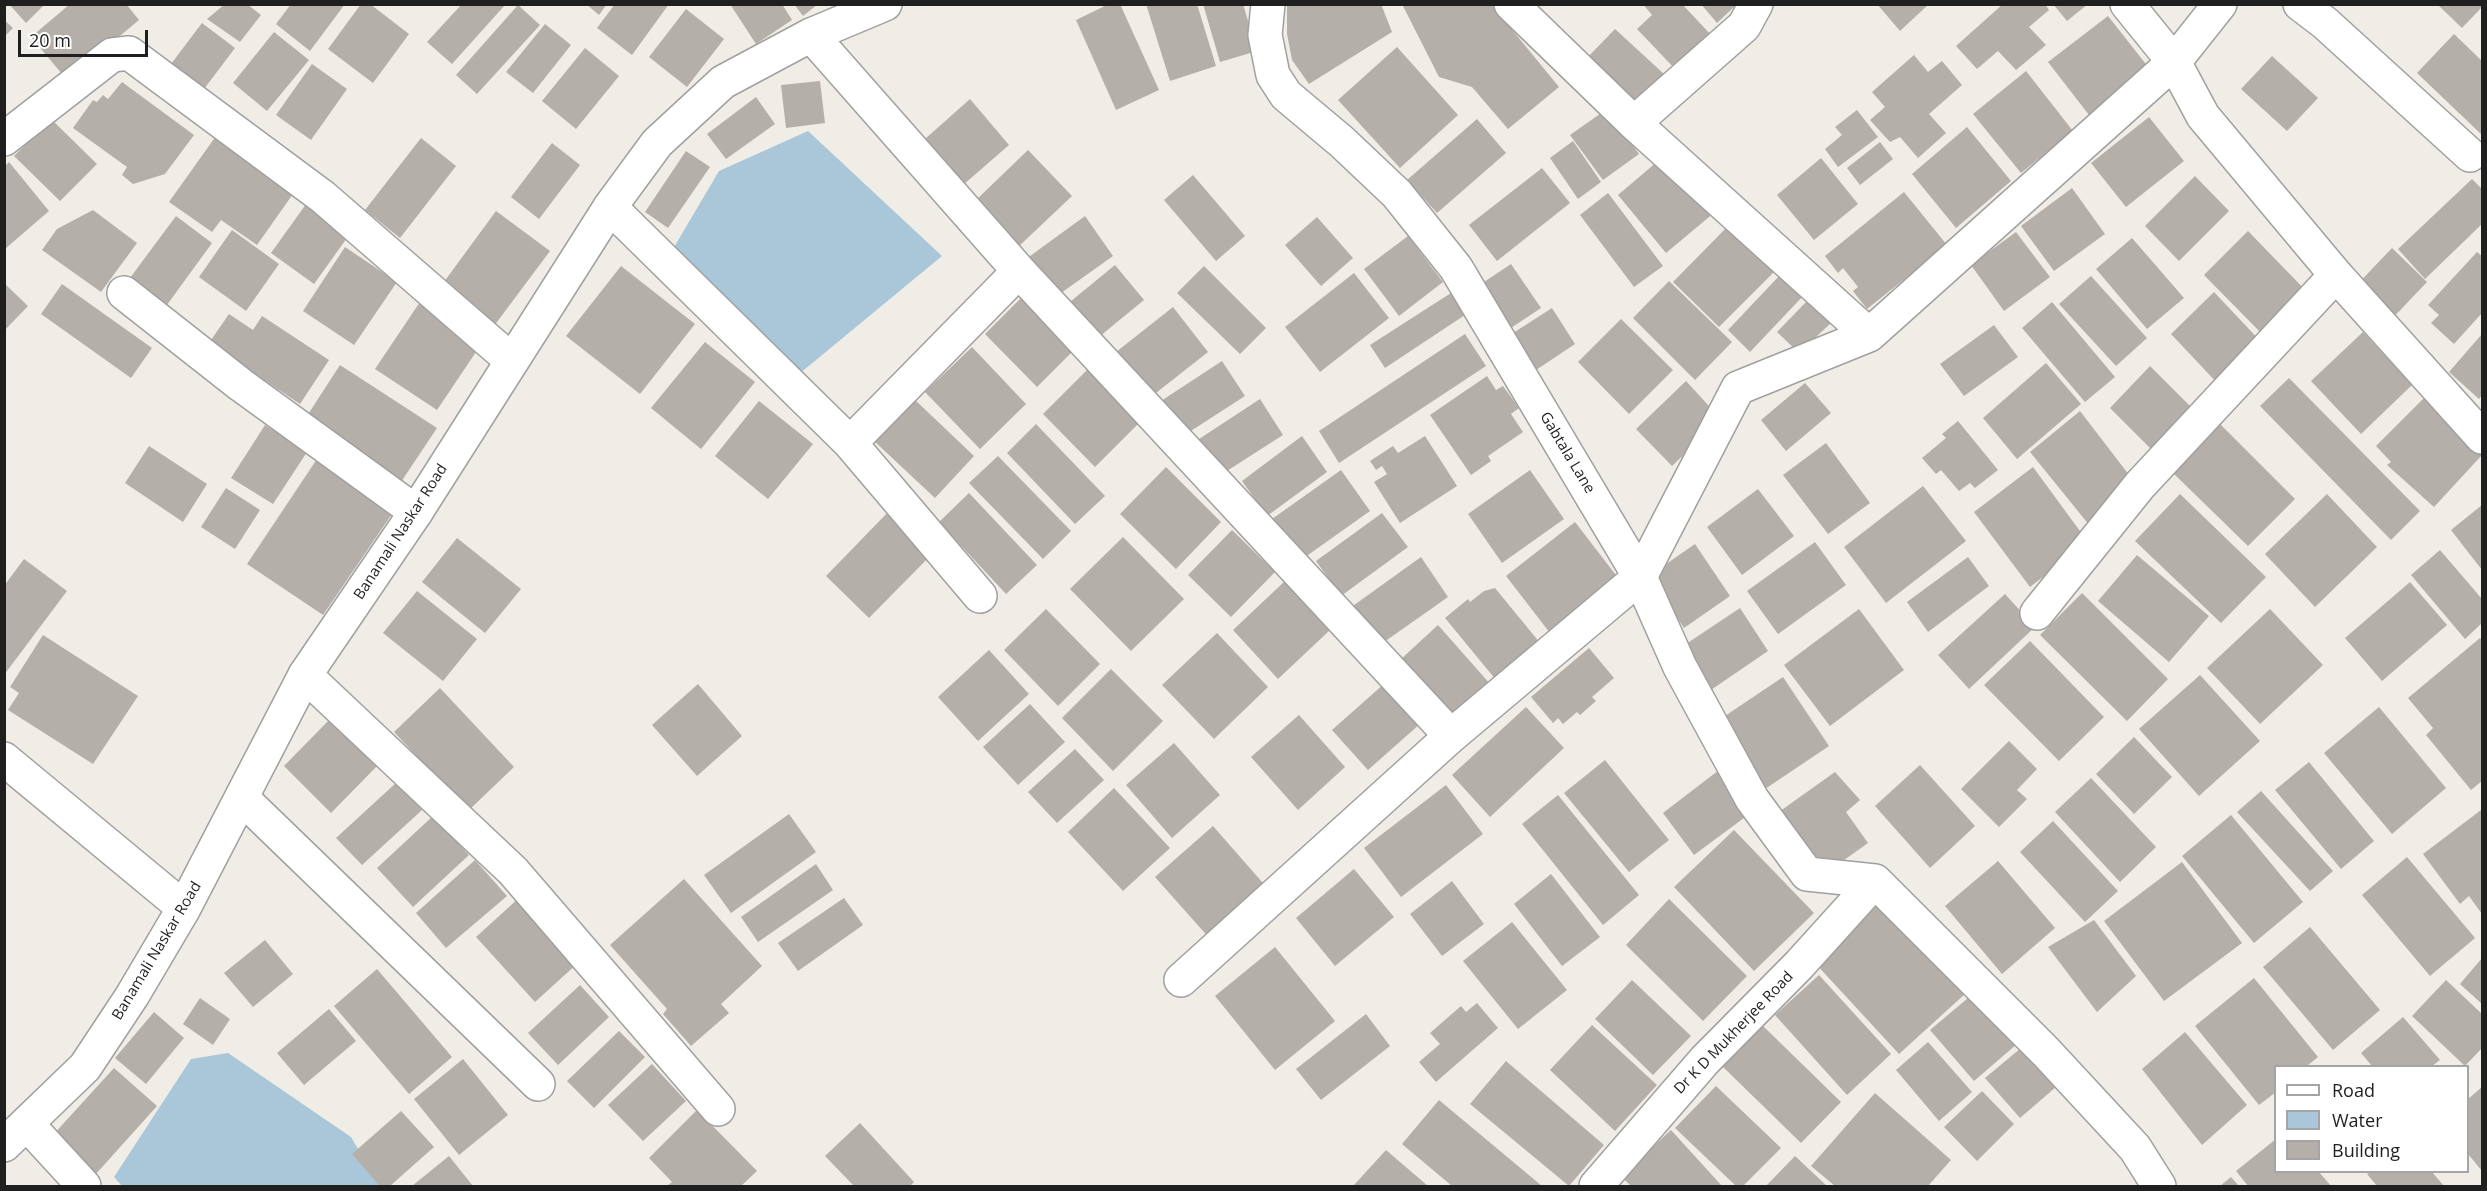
<!DOCTYPE html>
<style>
body{margin:0}
#map{position:relative;width:2487px;height:1191px;overflow:hidden;background:#efede6;font-family:"Open Sans",sans-serif}
canvas{display:block}
.frame{position:absolute;inset:0;border:6px solid #1f1f1f;pointer-events:none}
.legend{position:absolute;left:2274px;top:1065px;width:195px;height:108px;box-sizing:border-box;background:#fff;border:2px solid #a5a5a5;margin:0;padding:8px 10px;list-style:none;font-size:18px;color:#1f1f1f}
.legend li{display:flex;align-items:center;gap:12px;height:30px}
.legend b{width:30px;border:2px solid #a5a5a5}
.scale{position:absolute;left:18px;top:30px;width:130px;height:27px;box-sizing:border-box;border:3px solid #1f1f1f;border-top:0;padding-left:8px;font-size:18px;line-height:21px;white-space:nowrap;color:#1f1f1f;-webkit-text-stroke:4px #fff;paint-order:stroke}
</style>
<div id="map">
<canvas width="2487" height="1191"></canvas>
<div class="frame"></div>
<ul class="legend">
<li><b style="height:8px;background:#fff"></b>Road</li>
<li><b style="height:16px;background:#aac6d9"></b>Water</li>
<li><b style="height:16px;background:#b4afa8"></b>Building</li>
</ul>
<div class="scale">20 m</div>
</div>
<script>
const ctx = document.querySelector('canvas').getContext('2d');
ctx.lineJoin = 'round';
function paint(path, color) {
  ctx.fillStyle = color;
  ctx.fill(path, 'evenodd');
}
function toPath(rows) {
  const path = new Path2D();
  for (const r of rows) {
    path.moveTo(r[0], r[1]);
    for (let i = 2; i < r.length; i += 2) path.lineTo(r[i], r[i + 1]);
  }
  return path;
}
function stroke(path, color, width, dash) {
  ctx.strokeStyle = color;
  ctx.lineWidth = width;
  ctx.lineCap = dash ? 'butt' : 'round';
  ctx.setLineDash(dash || []);
  ctx.stroke(path);
}
function drawText(font, color, halo, rows, align = 'center') {
  ctx.font = font + ' "Open Sans",sans-serif';
  ctx.lineWidth = 4.5;
  ctx.setLineDash([]);
  ctx.textBaseline = 'middle';
  ctx.strokeStyle = halo;
  ctx.fillStyle = color;
  for (const [text, x, y, turn = 0] of rows) {
    ctx.save();
    ctx.translate(x, y);
    ctx.rotate((+turn || 0) * Math.PI / 180);
    ctx.textAlign = isNaN(turn) ? turn : align;
    if (halo) ctx.strokeText(text, 0, 0);
    ctx.fillText(text, 0, 0);
    ctx.restore();
  }
}
const water = toPath([
 [808,131,942,256,793,379,670,254,719,171],
 [228,1053,351,1137,380,1186,122,1186,114,1177,191,1059]
]);
const building = toPath([
 [9,4,45,4,26,23],
 [70,4,126,4,139,20,67,80,31,37],
 [225,4,247,4,261,15,240,42,207,19],
 [291,4,345,4,310,51,276,24],
 [361,4,370,4,409,34,373,83,328,49],
 [586,4,607,4,599,15],
 [615,4,669,4,632,55,597,28],
 [730,4,782,4,792,20,756,44],
 [794,4,818,4,803,16],
 [1109,4,1120,4,1159,90,1116,110,1076,20],
 [1146,4,1197,4,1216,66,1170,81],
 [1203,4,1243,4,1257,51,1220,62],
 [1287,4,1381,4,1392,32,1309,84,1292,60,1287,34],
 [1402,4,1491,4,1559,87,1508,129,1472,87,1439,77],
 [1643,4,1682,4,1713,37,1677,71,1637,29,1652,15],
 [1701,4,1737,4,1717,23],
 [1877,4,1929,4,1900,31],
 [2003,4,2045,4,2049,10,2029,27,2046,45,2016,70,1998,51,1977,69,1956,46],
 [2053,4,2088,4,2067,21],
 [461,5,505,5,452,64,427,42],
 [518,5,540,25,477,94,456,75],
 [2438,5,2482,5,2482,7,2462,28],
 [686,9,724,39,687,87,649,57],
 [2108,16,2149,68,2089,115,2048,62],
 [4,20,13,28,4,37],
 [202,23,235,48,201,93,168,68],
 [545,24,571,45,533,93,506,72],
 [1615,29,1664,74,1634,107,1585,60],
 [274,32,309,60,267,111,233,83],
 [2454,34,2482,61,2482,135,2417,73],
 [1397,47,1458,115,1400,168,1338,100],
 [585,48,619,76,576,129,542,101],
 [1914,55,1928,72,1942,61,1962,85,1929,114,1946,133,1918,158,1900,137,1890,142,1870,120,1885,107,1872,92],
 [2272,56,2318,98,2287,131,2241,89],
 [312,64,347,89,311,140,276,115],
 [2026,71,2073,131,2021,173,1973,114],
 [820,81,825,123,786,128,781,85],
 [122,82,194,135,165,174,133,184,122,175,127,167,73,128,93,100,97,102,103,95,108,99],
 [756,97,775,124,726,159,707,134],
 [970,99,1009,145,955,192,916,147],
 [1607,109,1639,154,1603,180,1570,135],
 [1857,110,1878,137,1838,167,1825,149,1842,135,1835,127],
 [2149,117,2184,161,2126,207,2091,163],
 [51,119,97,164,60,201,14,156],
 [1477,119,1506,153,1437,213,1407,180],
 [1967,127,2011,181,1956,228,1912,174],
 [221,129,300,184,257,245,221,220,212,232,169,202],
 [421,138,456,166,400,238,365,210],
 [1573,141,1601,182,1578,199,1550,158],
 [1880,142,1893,159,1860,185,1847,168],
 [552,143,580,165,539,219,511,197],
 [1028,150,1072,196,1017,248,974,202],
 [686,151,710,167,668,228,645,212],
 [1821,158,1858,204,1814,240,1777,195],
 [1658,161,1715,212,1666,253,1618,195],
 [9,162,49,211,5,249,5,166],
 [1542,168,1570,203,1497,261,1469,225],
 [1193,175,1245,236,1216,261,1164,200],
 [2195,176,2229,211,2179,261,2145,226],
 [2472,179,2482,189,2482,224,2425,279,2398,249],
 [2072,188,2105,234,2054,271,2021,226],
 [1904,192,1947,245,1867,309,1853,291,1858,287,1843,268,1838,273,1825,256],
 [1608,193,1663,266,1634,287,1580,215],
 [309,200,352,231,314,284,271,253],
 [93,210,137,243,101,292,42,250,57,229],
 [496,211,550,251,494,326,441,286],
 [176,216,212,243,164,309,127,282],
 [1085,216,1113,256,1054,298,1026,259],
 [1317,217,1353,258,1321,286,1285,245],
 [1731,223,1777,269,1719,327,1673,282],
 [232,230,279,264,246,311,199,277],
 [2248,231,2310,295,2266,338,2204,275],
 [2016,232,2050,277,2004,311,1971,265],
 [1408,236,1443,282,1399,316,1364,269],
 [2132,238,2184,298,2147,329,2096,269],
 [345,247,397,282,354,345,303,311],
 [2392,248,2427,282,2387,324,2352,290],
 [2477,252,2482,256,2482,313,2454,344,2431,323,2439,315,2428,305],
 [1511,264,1541,308,1508,330,1478,286],
 [1115,265,1144,300,1094,341,1065,306],
 [621,266,695,324,640,394,566,336],
 [1204,266,1266,328,1240,354,1177,293],
 [1354,273,1389,318,1320,372,1285,327],
 [1781,274,1804,295,1750,352,1728,330],
 [2091,276,2147,338,2116,366,2059,304],
 [1669,281,1732,342,1695,380,1633,318],
 [4,283,28,306,4,331],
 [62,284,152,348,131,378,41,314],
 [2214,292,2264,345,2220,386,2171,334],
 [1451,293,1465,315,1385,368,1370,345],
 [1024,295,1076,348,1037,387,985,334],
 [1807,301,1831,323,1799,353,1777,332],
 [420,302,482,343,437,410,375,369],
 [2052,302,2115,377,2085,402,2022,328],
 [1173,307,1208,352,1147,400,1111,356],
 [1552,308,1575,344,1533,372,1510,335],
 [229,314,253,330,262,316,329,360,300,404,209,343],
 [1621,319,1673,370,1629,414,1578,362],
 [1994,325,2018,357,1964,396,1940,364],
 [2363,332,2412,385,2361,434,2311,381],
 [1465,334,1486,366,1339,463,1319,431],
 [2482,334,2482,395,2479,399,2449,372],
 [705,342,755,382,701,449,651,408],
 [972,347,1026,404,980,449,925,392],
 [1222,361,1245,396,1183,436,1161,401],
 [2046,363,2081,404,2017,459,1983,418],
 [340,365,437,428,401,482,305,419],
 [1091,366,1144,418,1095,467,1043,414],
 [2150,366,2192,408,2151,449,2110,408],
 [1487,376,1496,390,1503,386,1519,408,1511,414,1523,432,1488,456,1491,461,1471,475,1430,415],
 [2289,378,2420,511,2391,540,2260,406],
 [1686,381,1721,419,1672,466,1636,429],
 [1805,383,1831,413,1786,451,1761,420],
 [913,398,974,456,935,498,874,441],
 [2424,398,2482,455,2434,507,2387,465,2391,462,2376,446],
 [1260,399,1283,435,1219,476,1196,441],
 [759,401,813,444,768,499,715,456],
 [2080,411,2136,484,2090,526,2030,452],
 [1958,421,1998,470,1975,488,1970,483,1959,491,1941,470,1936,474,1922,458,1946,438,1942,434],
 [2219,423,2295,499,2248,546,2172,472],
 [1036,424,1105,496,1075,524,1007,453],
 [265,425,307,452,273,504,231,478],
 [1302,436,1327,472,1267,516,1242,481],
 [1425,436,1457,486,1400,523,1374,482,1387,474,1382,466,1376,470,1370,461,1393,446,1398,453],
 [1826,443,1870,503,1828,534,1783,475],
 [149,446,207,484,183,522,125,483],
 [998,456,1071,531,1043,559,969,483],
 [317,459,394,511,323,615,247,564],
 [1166,467,1221,522,1176,569,1120,514],
 [2033,467,2088,542,2030,587,1974,512],
 [1341,470,1370,511,1301,560,1272,519],
 [1530,470,1564,519,1502,563,1468,514],
 [1923,486,1966,541,1886,603,1844,547],
 [226,488,260,510,235,549,201,527],
 [1758,489,1794,536,1742,575,1707,527],
 [969,493,1037,565,1006,594,939,522],
 [2180,494,2266,577,2221,623,2135,541],
 [2327,494,2377,547,2315,607,2265,554],
 [2482,505,2482,570,2451,530],
 [891,509,934,552,869,618,826,576],
 [1382,513,1408,547,1341,596,1316,561],
 [1575,522,1619,579,1550,633,1506,576],
 [1232,530,1275,572,1231,617,1188,575],
 [1123,537,1184,599,1131,651,1070,589],
 [457,538,521,589,485,633,422,582],
 [1815,542,1846,585,1778,634,1747,591],
 [1695,544,1730,596,1684,628,1649,576],
 [2440,550,2482,599,2482,623,2465,639,2411,575],
 [2137,555,2209,616,2169,662,2098,601],
 [1421,557,1448,597,1377,647,1350,608],
 [1968,557,1989,586,1928,632,1907,602],
 [24,559,67,591,4,675,4,586],
 [1285,581,1330,630,1278,679,1233,630],
 [2410,582,2447,625,2382,681,2345,638],
 [1495,588,1545,649,1501,686,1445,618,1468,599,1470,602,1484,591],
 [417,591,477,639,443,681,383,633],
 [2082,593,2168,679,2127,721,2040,635],
 [2005,594,2035,627,1969,689,1938,655],
 [1740,608,1768,651,1705,694,1677,650],
 [1046,609,1100,664,1058,706,1004,650],
 [1859,609,1904,670,1830,726,1784,665],
 [2270,609,2323,665,2260,724,2207,668],
 [1438,625,1491,685,1452,719,1400,660],
 [1217,633,1268,687,1214,739,1162,685],
 [43,635,138,696,93,764,8,710,19,693,10,687],
 [2480,638,2482,641,2482,781,2471,790,2426,735,2433,728,2408,698],
 [2030,641,2104,717,2059,761,1984,685],
 [1589,648,1614,678,1592,697,1596,701,1580,715,1577,712,1563,724,1558,718,1553,723,1531,697],
 [989,650,1029,694,978,741,938,697],
 [1111,669,1163,721,1113,771,1062,718],
 [2200,675,2260,741,2199,796,2139,729],
 [1783,677,1829,746,1762,791,1716,722],
 [1385,683,1421,723,1368,770,1332,730],
 [698,684,742,736,697,776,652,725],
 [440,688,514,767,468,811,394,732],
 [1030,704,1065,742,1018,785,983,747],
 [1526,707,1564,748,1490,817,1452,775],
 [2379,707,2446,788,2392,834,2324,753],
 [1299,715,1345,767,1298,810,1251,757],
 [331,718,378,765,331,813,284,766],
 [2134,737,2172,777,2134,814,2096,774],
 [2009,741,2037,769,2017,790,2027,799,1999,827,1961,789],
 [1174,743,1220,795,1172,838,1126,785],
 [1075,749,1104,780,1057,823,1028,792],
 [1605,760,1669,840,1629,872,1564,793],
 [2309,762,2374,841,2341,869,2275,790],
 [1920,765,1975,826,1930,868,1875,806],
 [1719,770,1752,812,1694,855,1663,813],
 [1835,772,1860,800,1846,812,1868,843,1823,875,1776,814],
 [2091,778,2156,847,2120,882,2055,812],
 [397,782,422,810,362,865,336,838],
 [1446,785,1483,834,1401,897,1364,848],
 [1114,788,1170,848,1123,891,1068,832],
 [2261,791,2333,871,2310,891,2237,812],
 [1558,795,1639,895,1603,925,1522,824],
 [2481,810,2482,812,2482,914,2469,896,2460,904,2423,854],
 [789,814,816,852,731,913,704,875],
 [2231,815,2303,902,2254,943,2182,856],
 [433,816,469,855,413,907,377,868],
 [2053,821,2118,891,2085,922,2020,852],
 [1213,826,1269,890,1211,940,1155,877],
 [1734,830,1814,913,1754,971,1674,887],
 [2407,857,2475,938,2430,976,2362,895],
 [475,860,507,896,446,948,416,913],
 [1998,861,2055,928,2002,974,1945,906],
 [2182,862,2242,943,2164,1001,2104,921],
 [816,864,833,890,758,942,741,917],
 [1354,869,1394,917,1335,966,1296,918],
 [1551,874,1600,937,1562,966,1514,904],
 [684,879,762,966,721,1004,729,1013,691,1046,663,1014,667,1009,610,945],
 [1452,881,1484,924,1442,956,1410,914],
 [520,897,579,962,535,1002,476,937],
 [844,898,863,925,798,971,778,943],
 [1669,899,1747,976,1703,1021,1626,945],
 [1881,902,1965,994,1899,1054,1815,963],
 [2094,920,2136,976,2097,1012,2048,947],
 [1512,922,1567,990,1518,1029,1463,961],
 [2310,927,2380,1010,2333,1050,2263,967],
 [265,940,293,974,253,1007,224,973],
 [1275,947,1335,1021,1275,1070,1215,996],
 [2482,958,2482,1004,2460,984],
 [377,969,452,1057,409,1094,334,1006],
 [1819,975,1891,1054,1847,1095,1775,1015],
 [2254,978,2318,1057,2307,1066,2276,1066,2276,1092,2259,1105,2195,1026],
 [1632,980,1691,1036,1653,1075,1595,1019],
 [2446,980,2482,1014,2482,1048,2465,1066,2412,1016],
 [580,985,609,1017,558,1065,528,1033],
 [1974,993,2017,1044,1974,1081,1930,1030],
 [200,998,230,1019,213,1045,183,1024],
 [1477,1003,1498,1028,1436,1082,1419,1062,1440,1044,1430,1033,1461,1006,1466,1012],
 [329,1009,356,1041,304,1085,277,1053],
 [154,1012,184,1038,146,1084,115,1058],
 [1366,1014,1390,1046,1321,1100,1296,1069],
 [2403,1017,2440,1060,2432,1066,2372,1066,2361,1053],
 [1761,1024,1841,1102,1801,1143,1721,1065],
 [1592,1025,1657,1085,1615,1131,1550,1070],
 [619,1031,645,1057,594,1108,567,1081],
 [2185,1032,2247,1105,2202,1145,2142,1069],
 [1928,1042,1972,1092,1939,1121,1896,1070],
 [2021,1048,2056,1087,2020,1118,1985,1078],
 [463,1059,508,1115,459,1155,414,1099],
 [1506,1061,1604,1145,1569,1186,1470,1104],
 [652,1064,686,1101,643,1141,608,1105],
 [114,1068,157,1106,95,1175,52,1136],
 [1716,1086,1781,1148,1743,1186,1736,1186,1675,1128],
 [2482,1087,2482,1171,2468,1154,2468,1099],
 [1982,1091,2014,1124,1977,1161,1944,1127],
 [1875,1093,1951,1160,1928,1186,1835,1186,1811,1166],
 [1439,1100,1542,1186,1452,1186,1402,1144],
 [697,1110,757,1171,741,1186,667,1186,672,1182,649,1158],
 [401,1111,434,1147,390,1186,380,1186,352,1154],
 [860,1123,914,1182,910,1186,854,1186,825,1156],
 [1671,1130,1722,1186,1631,1186,1621,1176],
 [2276,1139,2276,1172,2319,1172,2331,1186,2248,1186,2236,1171],
 [1386,1150,1428,1186,1354,1185],
 [449,1156,473,1186,412,1186],
 [1795,1156,1827,1186,1766,1186],
 [2371,1172,2432,1172,2444,1186,2377,1186,2367,1174],
 [2231,1177,2239,1186,2220,1186]
]);
const minor = toPath([
 [1268,4,1265,35,1273,75,1286,95,1342,142,1397,194,1456,268,1640,577,1680,667,1752,799,1807,874,1875,881],
 [1511,4,1634,123,1869,335],
 [2127,4,2174,62,2203,116,2336,275,2482,437],
 [2300,4,2325,23,2470,155],
 [811,35,1019,271,1451,736],
 [1634,123,1744,26,1756,4],
 [4,139,112,55,129,53,323,197,511,360],
 [610,207,850,443,980,596],
 [124,293,241,385,416,512],
 [850,443,1019,271],
 [2037,613,2140,485,2336,275],
 [305,675,513,871,718,1109],
 [243,799,538,1084],
 [1875,881,2046,1052,2135,1148,2159,1186],
 [1181,980,1451,736,1640,577,1738,388,1869,335,2174,62,2220,4],
 [27,1124,84,1186],
 [1596,1186,1705,1060,1799,965,1875,881]
]);
const tertiary = toPath([
 [4,759,184,908],
 [4,1145,85,1067,132,996,184,908,305,675,416,512,610,207,657,143,723,82,811,35,885,4]
]);
const streetNames = [
 ["Gabtala Lane",1567,453,59],
 ["Banamali Naskar Road",401,532,-57],
 ["Banamali Naskar Road",157,951,-59],
 ["Dr K D Mukherjee Road",1734,1033,-46]
];
paint(water, '#aac6d9');
paint(building, '#b4afa8');
stroke(minor, '#a0a0a0', 36);
stroke(tertiary, '#a0a0a0', 36);
stroke(minor, '#fff', 33);
stroke(tertiary, '#fff', 33);
drawText('15px', '#1f1f1f', '#fff', streetNames);
</script>
